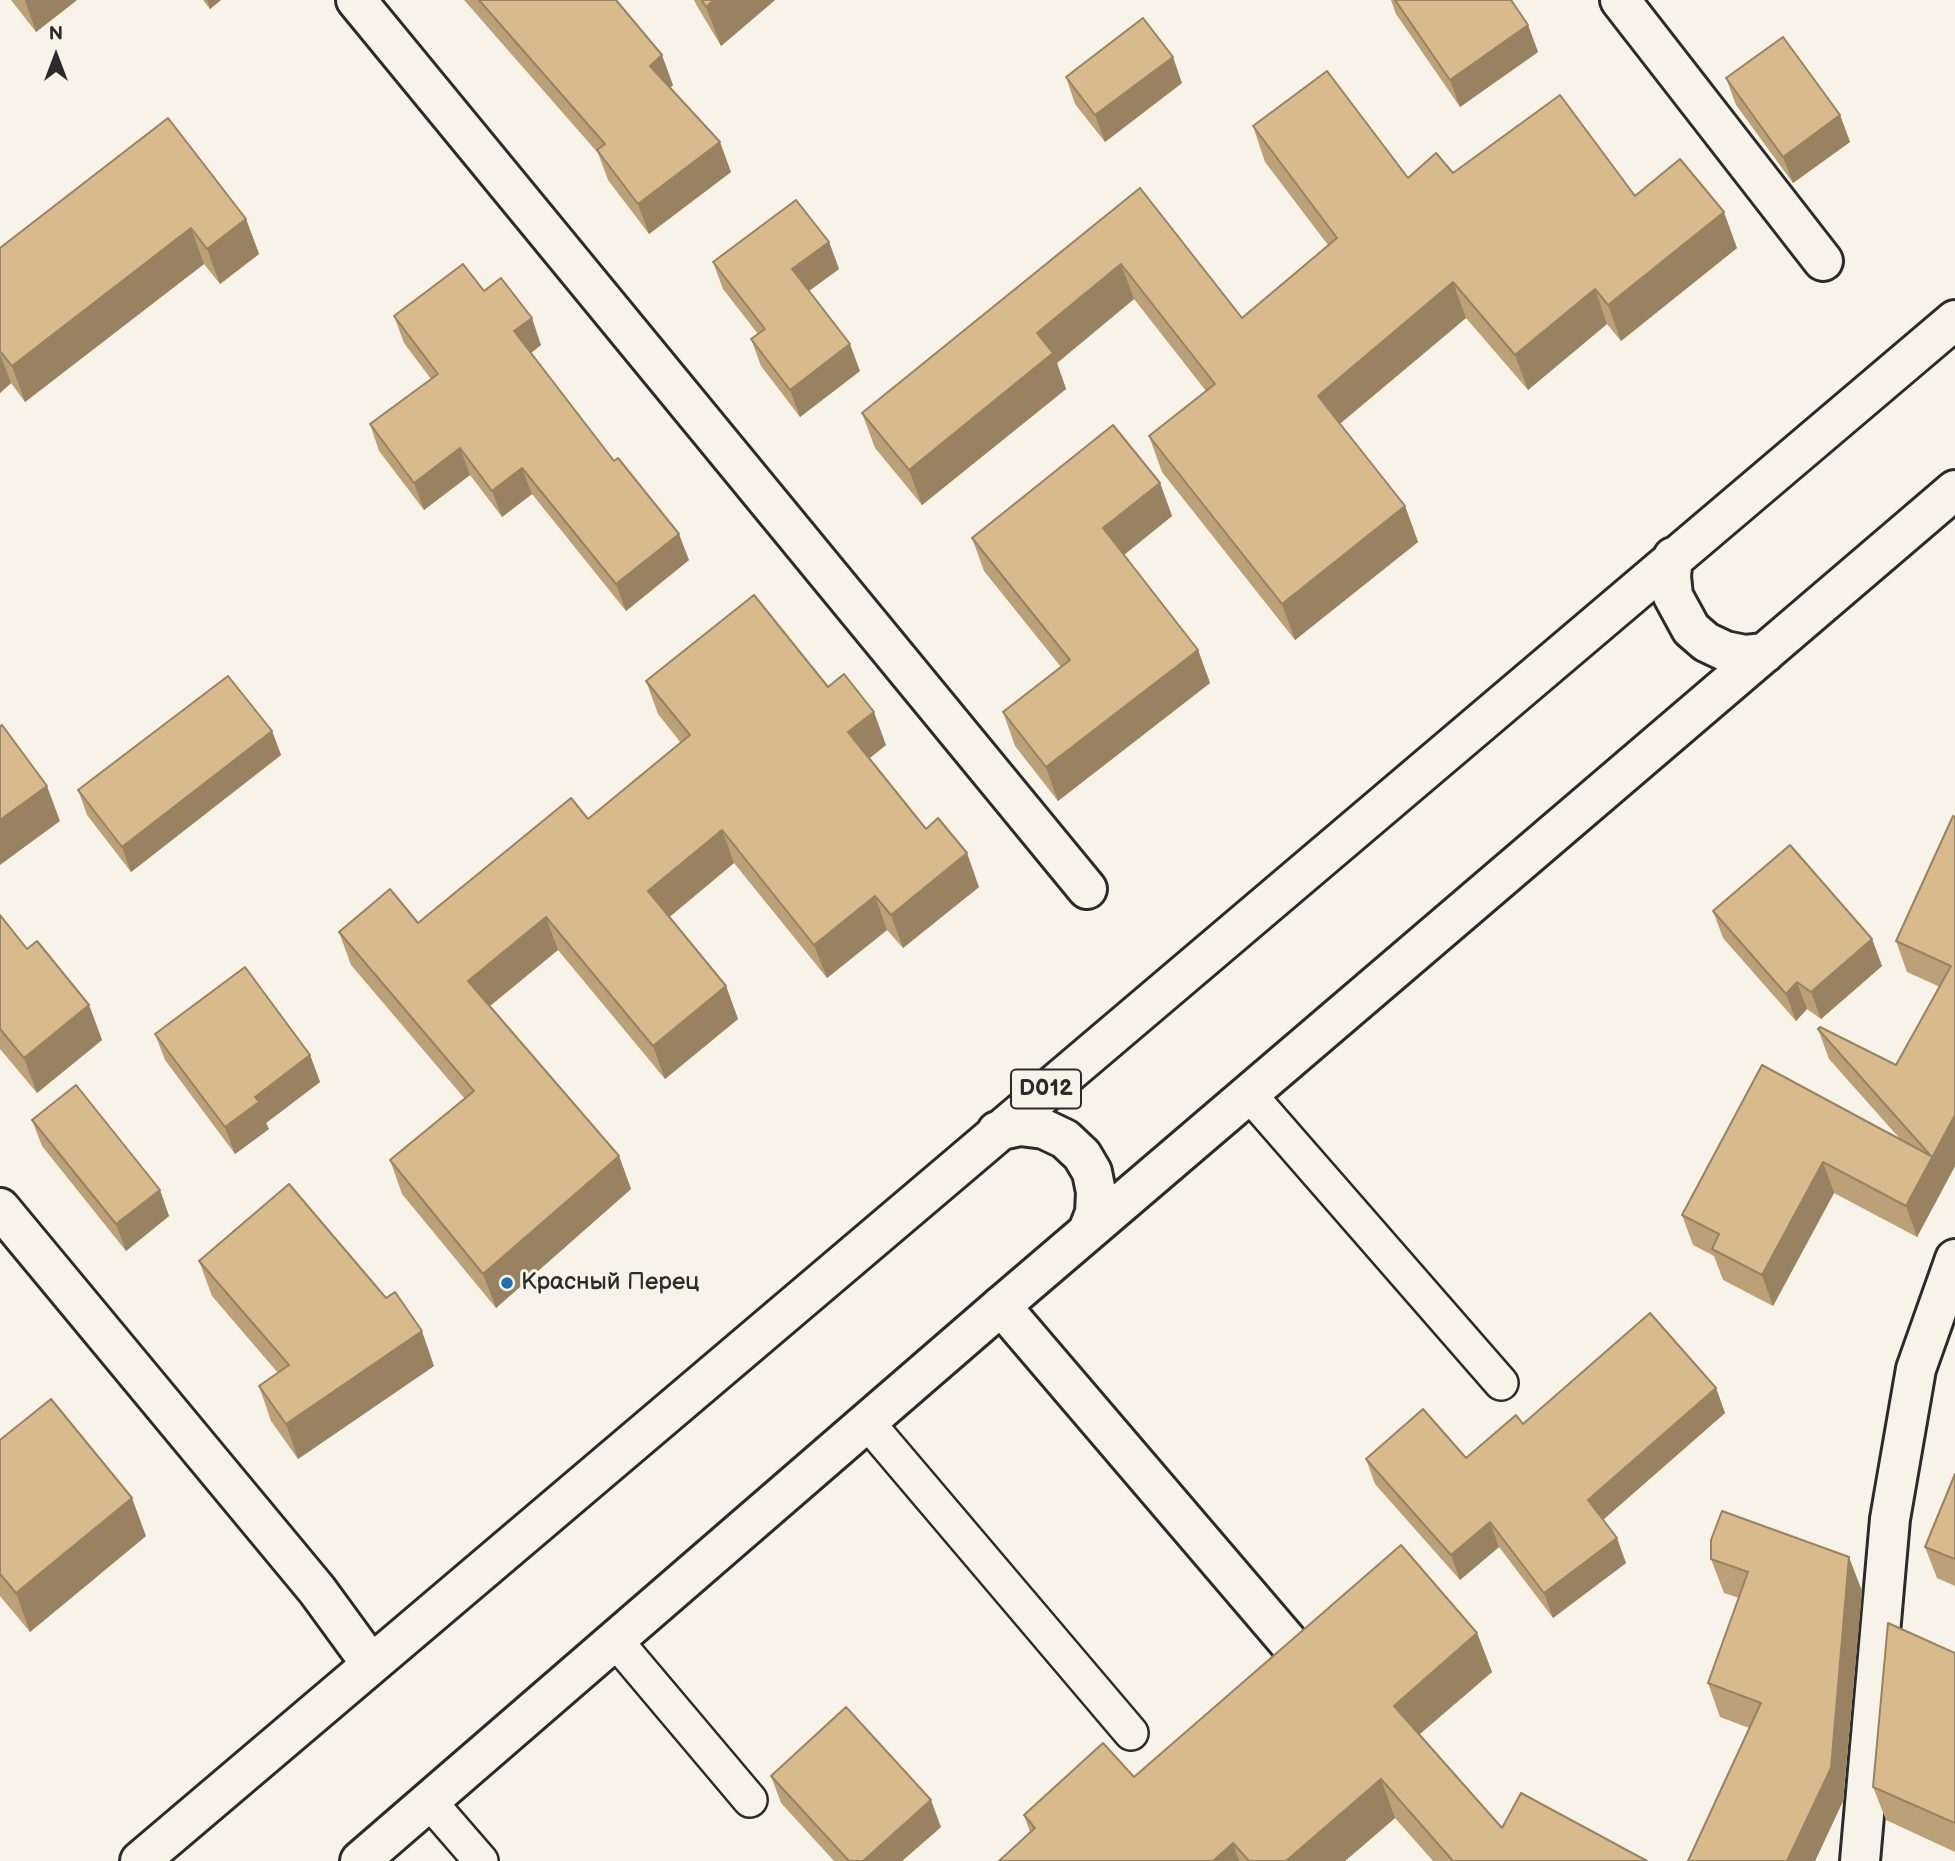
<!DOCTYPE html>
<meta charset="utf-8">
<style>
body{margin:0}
#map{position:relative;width:1955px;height:1861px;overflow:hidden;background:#f7f3e8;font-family:"Balsamiq Sans",sans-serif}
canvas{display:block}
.north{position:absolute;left:21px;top:21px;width:70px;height:70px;-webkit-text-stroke:5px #f7f3e8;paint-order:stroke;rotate:0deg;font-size:19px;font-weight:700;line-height:28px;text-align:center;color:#2b2b2b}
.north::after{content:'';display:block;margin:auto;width:24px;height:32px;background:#2b2b2b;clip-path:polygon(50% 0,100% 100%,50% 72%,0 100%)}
</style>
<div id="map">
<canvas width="1955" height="1861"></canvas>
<div class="north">N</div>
</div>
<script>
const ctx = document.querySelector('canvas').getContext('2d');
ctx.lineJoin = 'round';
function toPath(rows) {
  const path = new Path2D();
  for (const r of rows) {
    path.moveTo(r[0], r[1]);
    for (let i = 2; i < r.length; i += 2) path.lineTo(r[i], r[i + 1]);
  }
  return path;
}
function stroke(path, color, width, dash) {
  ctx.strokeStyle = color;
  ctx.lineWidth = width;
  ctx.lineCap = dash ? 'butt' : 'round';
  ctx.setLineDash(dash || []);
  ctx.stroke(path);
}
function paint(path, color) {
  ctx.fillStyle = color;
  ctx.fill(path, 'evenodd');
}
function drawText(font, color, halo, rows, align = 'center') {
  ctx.font = font + ' "Balsamiq Sans",sans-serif';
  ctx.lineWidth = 6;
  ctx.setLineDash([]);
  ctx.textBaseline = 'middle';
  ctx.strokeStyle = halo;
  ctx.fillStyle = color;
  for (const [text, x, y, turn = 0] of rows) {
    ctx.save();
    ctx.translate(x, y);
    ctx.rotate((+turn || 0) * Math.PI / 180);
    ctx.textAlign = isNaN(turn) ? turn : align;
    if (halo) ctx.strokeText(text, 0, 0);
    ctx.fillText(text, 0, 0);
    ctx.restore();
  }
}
const lane = toPath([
 [1249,1094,1501,1383],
 [867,1422,1131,1733],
 [615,1640,750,1800],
 [429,1801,481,1861]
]);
const street = toPath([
 [356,0,1087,889],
 [1620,0,1823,261],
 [0,1208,317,1590,371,1664],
 [1001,1306,1295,1650],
 [1860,1861,1890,1519,1916,1369,1955,1259]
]);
const highway = toPath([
 [1673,557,1671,576,1673,596,1691,629,1706,642,1725,651,1745,655,1765,653],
 [997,1131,1020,1126,1044,1129,1065,1139,1082,1155,1092,1172,1096,1192,1095,1213,1088,1231],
 [140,1861,1955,320],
 [360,1861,1001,1306,1955,490]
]);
const wall = toPath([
 [11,0,77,0,36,32],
 [203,0,221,0,210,9],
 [464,0,616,0,673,85,670,88,731,172,649,234,608,180,598,153],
 [694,0,775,0,721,46,697,6],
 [1391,0,1511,0,1528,25,1538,52,1460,107,1396,14],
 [1066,77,1182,83,1105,142,1075,104],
 [1726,78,1840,115,1850,142,1793,183,1736,105],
 [1253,126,1408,178,1453,173,1635,196,1737,248,1621,341,1607,324,1528,390,1466,318,1340,424,1405,506,1418,542,1295,640,1162,472,1149,436,1206,391,1134,299,1057,363,1066,389,922,505,875,448,862,413,1140,188,1242,318,1328,245,1265,162],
 [246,219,259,254,220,284,204,264,25,402,11,383,0,393,0,248],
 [829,242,839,269,809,291,860,371,800,417,761,366,751,339,758,334,723,289,713,262],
 [484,291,541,345,531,353,689,560,626,611,532,494,502,517,470,475,424,510,379,451,370,424,431,379,404,343,394,316],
 [1160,483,1172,516,1124,555,1198,650,1210,683,1058,801,1015,746,1003,712,1061,667,984,571,972,538],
 [646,681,828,687,886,745,869,758,926,829,979,887,903,948,887,930,827,978,734,863,669,917,726,986,738,1019,665,1079,558,950,490,1006,619,1156,631,1189,496,1308,402,1194,390,1160,465,1099,351,965,339,932,418,923,588,819,681,743,658,714],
 [272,731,281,755,131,872,87,815,78,790],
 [1953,816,1955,1166,1917,1237,1834,1193,1773,1306,1723,1280,1714,1256,1693,1245,1682,1215,1762,1065,1901,1140,1829,1059,1818,1029,1896,1065,1940,987,1907,972,1896,941],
 [1713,911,1872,939,1882,966,1821,1019,1807,1009,1796,1021,1723,938],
 [0,915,27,949,89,1005,102,1040,37,1093,0,1049],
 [155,1034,310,1055,320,1082,266,1123,269,1129,235,1154,165,1060],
 [32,1120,160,1190,169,1216,126,1251,42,1146],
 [199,1261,434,1366,298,1459,271,1421,259,1386,278,1373,212,1296],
 [1716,1388,1725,1413,1603,1520,1626,1563,1553,1618,1499,1547,1460,1580,1375,1484,1366,1459,1466,1458,1523,1424],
 [0,1440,146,1536,30,1632,0,1596],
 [1955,1474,1955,1586,1937,1578,1925,1547],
 [1711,1559,1862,1591,1843,1801,1815,1861,1688,1861,1749,1728,1720,1717,1708,1683,1739,1598,1724,1593],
 [1477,1633,1492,1672,1420,1734,1502,1828,1647,1861,1433,1861,1395,1818,1345,1861,999,1861,1030,1832,1024,1815,1134,1777],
 [1955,1653,1955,1852,1886,1820,1873,1787],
 [771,1776,941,1827,902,1861,834,1861,781,1803]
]);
const shadedWall = toPath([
 [25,0,77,0,36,32],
 [207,0,221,0,210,9],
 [714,0,775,0,721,46,706,7],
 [1528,25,1538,52,1460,107,1450,80],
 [662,55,673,85,661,96,650,66],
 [1173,57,1182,83,1105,142,1095,115],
 [1840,115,1850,142,1793,183,1783,157],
 [720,142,731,172,649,234,638,204],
 [1724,212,1737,248,1621,341,1608,305],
 [246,219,259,254,220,284,207,249],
 [191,228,204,264,25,402,12,366],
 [829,242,839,269,802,296,792,269],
 [1121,264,1134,299,1057,363,1066,389,922,505,909,470,1037,333],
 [1453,282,1466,318,1331,431,1318,396],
 [1595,289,1607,324,1528,390,1515,355],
 [532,318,541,345,524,358,514,331],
 [850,344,860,371,800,417,790,390],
 [0,354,11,383,0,393],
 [460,448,470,475,424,510,414,483],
 [522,468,532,494,502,517,492,491],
 [1160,483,1172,516,1115,562,1103,528],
 [1405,506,1418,542,1295,640,1282,604],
 [679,534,689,560,626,611,616,584],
 [1198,650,1210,683,1058,801,1046,767],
 [874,712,886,745,860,766,848,732],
 [272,731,281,755,131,872,122,847],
 [47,786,60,821,0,865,0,820],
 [722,830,734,863,660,925,648,891],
 [967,853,979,887,903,948,891,915],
 [875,896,887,930,827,978,814,945],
 [546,917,558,950,480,1014,468,981],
 [1872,939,1882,966,1821,1019,1811,992],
 [1797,982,1807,1009,1796,1021,1786,994],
 [726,986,738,1019,665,1079,653,1046],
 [89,1005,102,1040,37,1093,24,1058],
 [310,1055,320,1082,266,1123,269,1129,235,1154,225,1127,255,1097],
 [1955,1115,1955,1166,1917,1237,1906,1206],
 [619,1156,631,1189,496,1308,483,1274],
 [1823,1162,1834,1193,1773,1306,1762,1275],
 [160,1190,169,1216,126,1251,116,1224],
 [422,1331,434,1366,298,1459,286,1424],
 [1716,1388,1725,1413,1597,1525,1588,1500],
 [132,1498,146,1536,30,1632,16,1593],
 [1490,1522,1499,1547,1460,1580,1451,1555],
 [1617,1538,1626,1563,1553,1618,1544,1593],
 [1849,1557,1862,1591,1843,1801,1815,1861,1787,1861],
 [1477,1633,1492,1672,1408,1744,1394,1706],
 [1381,1779,1395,1818,1345,1861,1286,1861],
 [931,1800,941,1827,902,1861,863,1861],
 [1233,1843,1239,1861,1213,1861]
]);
const building = toPath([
 [479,0,616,0,662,55,650,66,720,142,638,204,597,150,605,144,479,0],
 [702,0,714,0,706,7,702,0],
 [1395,0,1511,0,1528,25,1450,80,1395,0],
 [1143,18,1173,57,1095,115,1066,77,1143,18],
 [1783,37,1840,115,1783,157,1726,78,1783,37],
 [1327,71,1408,178,1436,153,1453,173,1560,95,1635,196,1680,159,1724,212,1608,305,1595,289,1515,355,1453,282,1318,396,1405,506,1282,604,1149,436,1215,384,1121,264,1037,333,1053,353,909,470,862,413,1140,188,1242,318,1337,238,1253,126,1327,71],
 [168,118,246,219,207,249,191,228,12,366,0,351,0,248,168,118],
 [796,200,829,242,792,269,850,344,790,390,751,339,765,329,713,262,796,200],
 [463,264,484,291,501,278,532,318,514,331,614,461,618,458,679,534,616,584,522,468,492,491,460,448,414,483,370,424,438,374,394,316,463,264],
 [1113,425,1160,483,1103,528,1198,650,1046,767,1003,712,1070,660,972,538,1113,425],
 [754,595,828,687,844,674,874,712,848,732,926,829,938,818,967,853,891,915,875,896,814,945,722,830,648,891,726,986,653,1046,546,917,468,981,619,1156,483,1274,390,1160,474,1091,339,932,390,889,418,923,571,798,588,819,690,735,646,681,754,595],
 [228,676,272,731,122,847,78,790,228,676],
 [2,725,47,786,0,820,0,726,2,725],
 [1953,816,1955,817,1955,1115,1906,1206,1823,1162,1762,1275,1712,1249,1719,1234,1682,1215,1762,1065,1931,1156,1818,1029,1820,1027,1896,1065,1951,966,1896,941,1953,816],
 [1790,845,1872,939,1811,992,1797,982,1786,994,1713,911,1790,845],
 [0,915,27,949,37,941,89,1005,24,1058,0,1029,0,915],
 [245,967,310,1055,255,1097,259,1102,225,1127,155,1034,245,967],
 [76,1085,160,1190,116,1224,32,1120,76,1085],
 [289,1184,386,1298,395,1292,422,1331,286,1424,259,1386,289,1365,199,1261,289,1184],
 [1650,1313,1716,1388,1588,1500,1617,1538,1544,1593,1490,1522,1451,1555,1366,1459,1423,1409,1466,1458,1516,1415,1523,1424,1650,1313],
 [51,1399,132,1498,16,1593,0,1574,0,1440,51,1399],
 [1955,1474,1955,1559,1925,1547,1955,1474],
 [1722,1511,1849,1557,1831,1768,1787,1861,1688,1861,1761,1703,1708,1683,1748,1572,1711,1559,1711,1540,1722,1511],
 [1401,1545,1477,1633,1394,1706,1502,1828,1521,1793,1647,1861,1453,1861,1381,1779,1286,1861,1249,1861,1233,1843,1213,1861,999,1861,1035,1828,1024,1815,1103,1743,1134,1777,1401,1545],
 [1888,1623,1955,1653,1955,1823,1873,1787,1888,1623],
 [846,1707,931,1800,863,1861,849,1861,771,1776,846,1707]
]);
const markers = [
 [507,1283,7,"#1f6fb2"]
];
const shields = [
 [1046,1089,70]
];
const shieldNames = [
 ["D012",1046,1089]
];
const poiNames = [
 ["Красный Перец",521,1283]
];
stroke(lane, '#2b2b2b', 38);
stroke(street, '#2b2b2b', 44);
stroke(highway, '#2b2b2b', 44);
stroke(lane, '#f7f3e8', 33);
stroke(street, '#f7f3e8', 38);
stroke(highway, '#f7f3e8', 38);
paint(wall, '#bba078');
paint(shadedWall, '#988262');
paint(building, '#d9ba8c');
stroke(building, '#988262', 2);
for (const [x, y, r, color] of markers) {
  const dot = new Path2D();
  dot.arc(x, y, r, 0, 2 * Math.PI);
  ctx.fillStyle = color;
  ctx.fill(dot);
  stroke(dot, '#f7f3e8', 2.5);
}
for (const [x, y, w] of shields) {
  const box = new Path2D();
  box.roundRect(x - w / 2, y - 19.5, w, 39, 5);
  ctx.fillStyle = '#f7f3e8';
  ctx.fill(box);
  stroke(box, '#2b2b2b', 2);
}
drawText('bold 23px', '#2b2b2b', null, shieldNames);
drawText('24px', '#2b2b2b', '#f7f3e8', poiNames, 'left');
</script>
